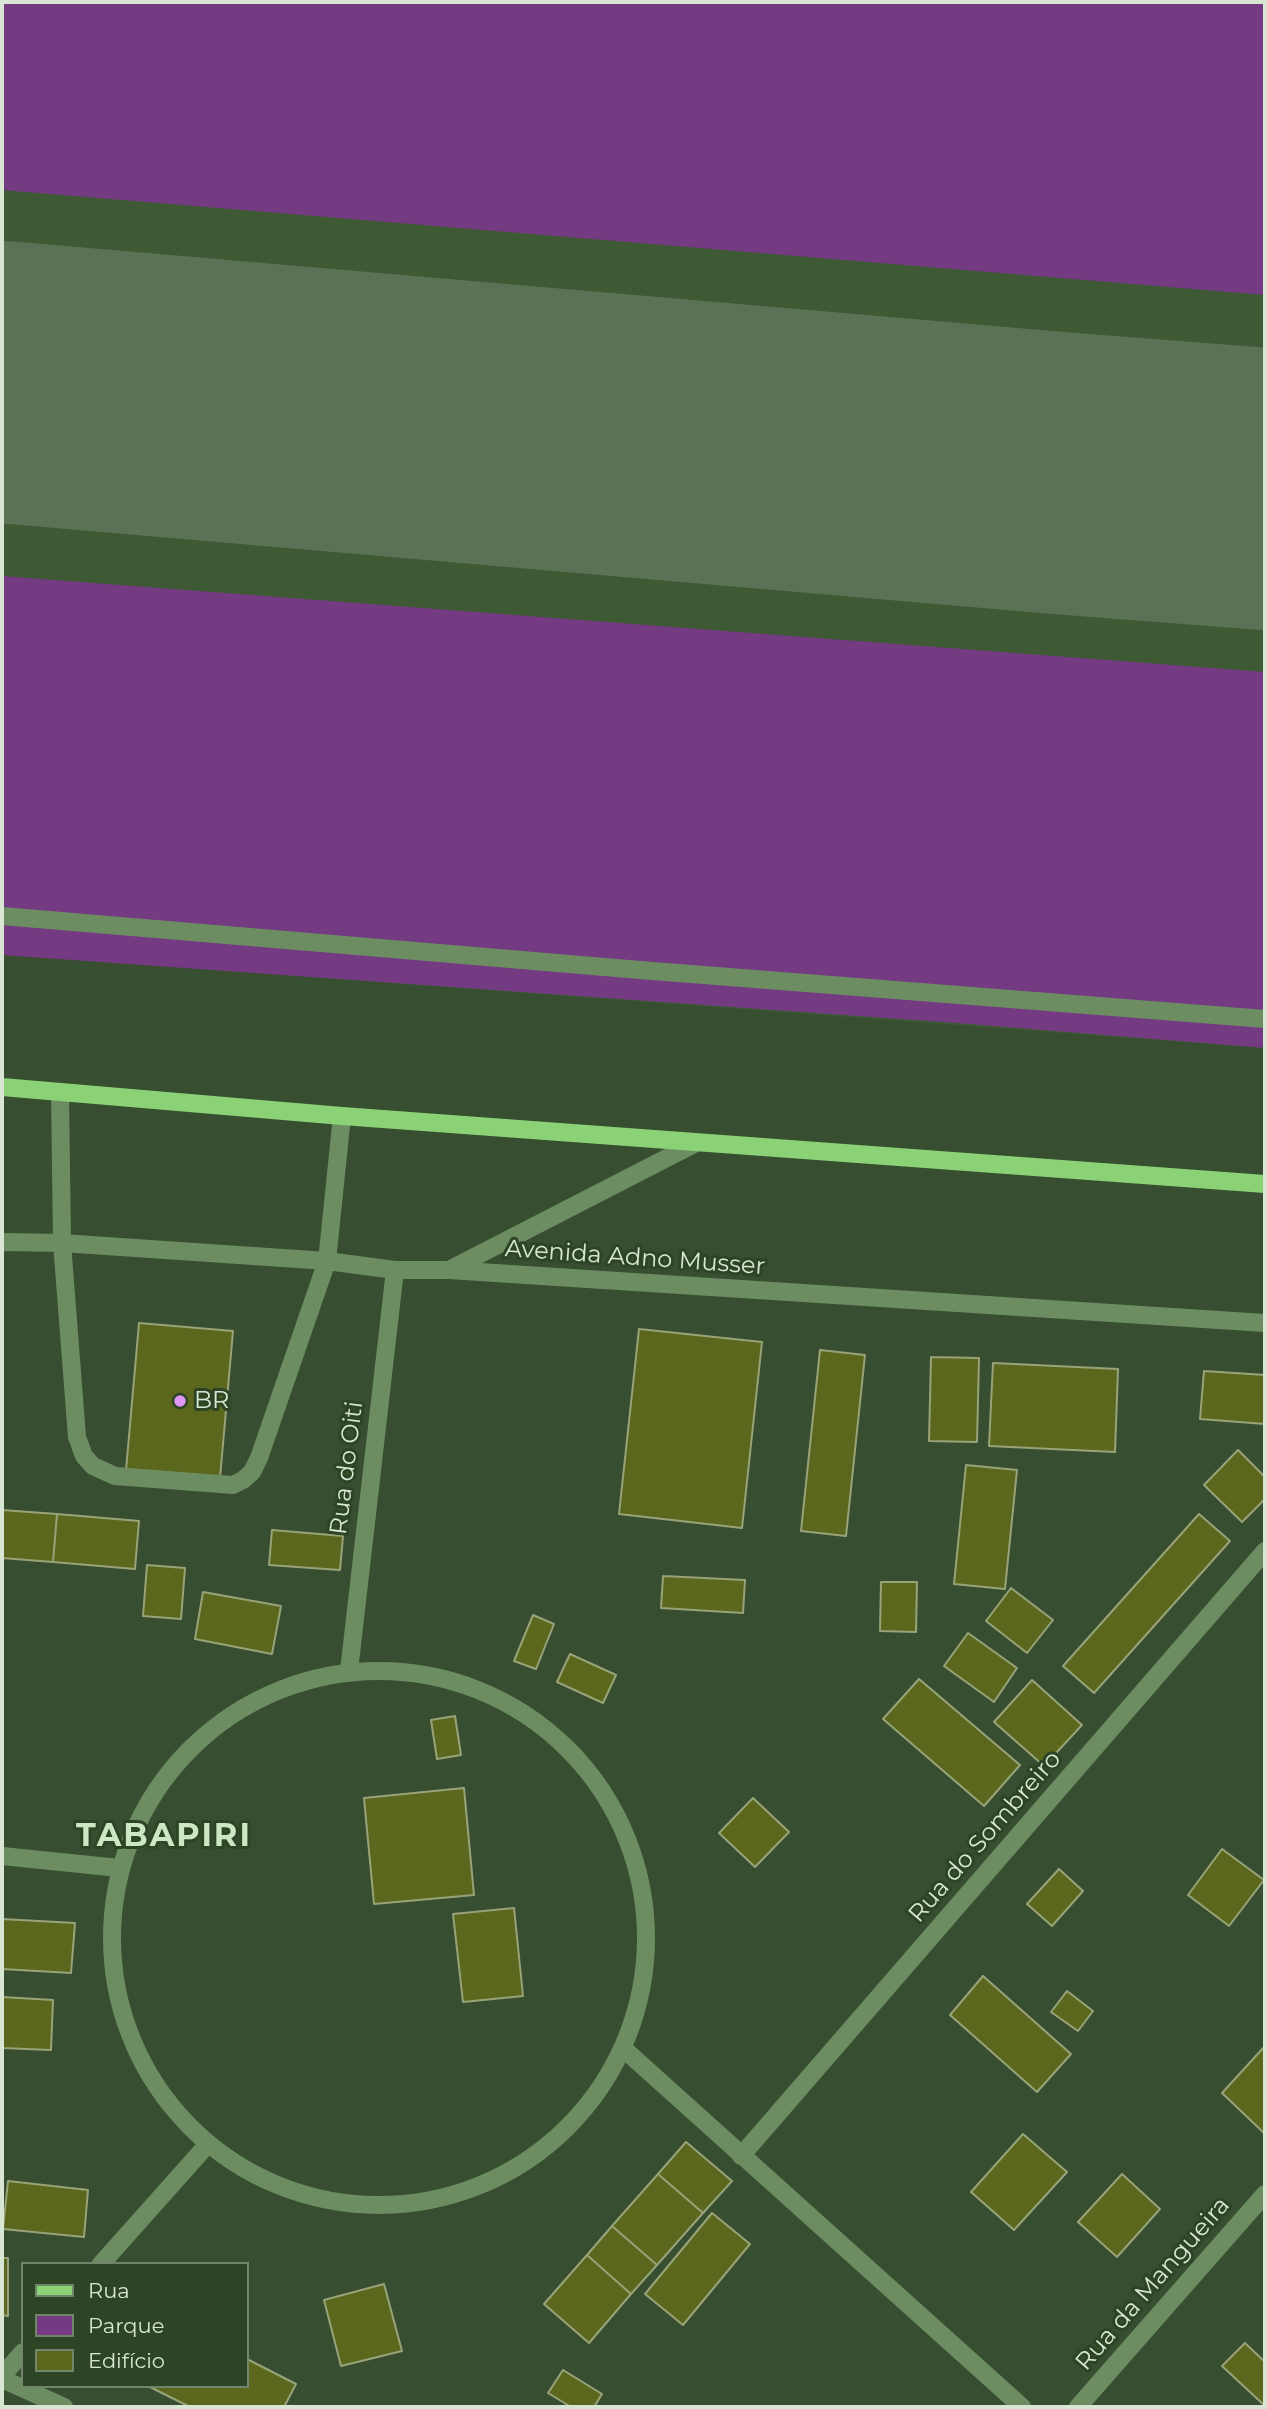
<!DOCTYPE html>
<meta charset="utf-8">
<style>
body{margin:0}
#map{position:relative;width:1267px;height:2409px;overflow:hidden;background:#374f30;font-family:Montserrat,sans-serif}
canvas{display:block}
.frame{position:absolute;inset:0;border:4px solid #d8e6d3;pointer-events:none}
.legend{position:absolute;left:21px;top:2262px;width:228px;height:126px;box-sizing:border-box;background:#2d4425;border:2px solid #71856b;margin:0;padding:9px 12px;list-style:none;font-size:21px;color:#d8e6d3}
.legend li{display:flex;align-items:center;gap:14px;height:35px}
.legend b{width:35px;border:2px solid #71856b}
</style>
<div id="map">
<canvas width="1267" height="2409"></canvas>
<div class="frame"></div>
<ul class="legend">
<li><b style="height:9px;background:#8bd176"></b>Rua</li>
<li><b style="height:19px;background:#743b83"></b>Parque</li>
<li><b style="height:19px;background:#5b671c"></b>Edifício</li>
</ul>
</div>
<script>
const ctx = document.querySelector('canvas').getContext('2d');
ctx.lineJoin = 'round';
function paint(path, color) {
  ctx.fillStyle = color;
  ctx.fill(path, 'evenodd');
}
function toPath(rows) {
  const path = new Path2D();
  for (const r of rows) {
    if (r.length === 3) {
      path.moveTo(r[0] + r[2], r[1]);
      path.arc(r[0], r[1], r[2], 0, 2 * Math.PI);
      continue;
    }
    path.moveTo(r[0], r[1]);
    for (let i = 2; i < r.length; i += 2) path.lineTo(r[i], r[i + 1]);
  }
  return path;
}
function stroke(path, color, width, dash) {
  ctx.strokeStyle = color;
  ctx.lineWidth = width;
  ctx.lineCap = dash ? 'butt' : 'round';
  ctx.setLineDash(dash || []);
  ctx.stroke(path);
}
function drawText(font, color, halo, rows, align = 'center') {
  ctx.font = font + ' Montserrat,sans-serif';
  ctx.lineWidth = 6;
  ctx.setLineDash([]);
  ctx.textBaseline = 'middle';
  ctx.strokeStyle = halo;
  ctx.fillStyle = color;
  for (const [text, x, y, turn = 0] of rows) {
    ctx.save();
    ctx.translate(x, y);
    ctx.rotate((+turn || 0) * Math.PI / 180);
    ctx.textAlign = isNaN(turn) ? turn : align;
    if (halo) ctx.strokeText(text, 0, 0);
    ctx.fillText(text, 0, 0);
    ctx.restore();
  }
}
const built = toPath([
 [2,2,1265,2,1265,1048,2,954]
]);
const green = toPath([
 [2,2,1265,2,1265,295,2,190],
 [2,576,1265,672,1265,1048,956,1023,2,955]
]);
const runway = toPath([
 [2,382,1058,473,1265,489]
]);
const building = toPath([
 [139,1323,233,1331,220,1478,126,1470,139,1323],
 [639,1329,762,1342,742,1528,619,1514,639,1329],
 [820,1350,865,1355,846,1536,801,1531,820,1350],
 [931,1357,979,1358,977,1442,929,1441,931,1357],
 [993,1363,1118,1369,1115,1452,989,1446,993,1363],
 [1204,1371,1265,1375,1265,1424,1200,1419,1204,1371],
 [1238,1450,1265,1477,1265,1499,1242,1522,1204,1485,1238,1450],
 [966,1465,1017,1470,1005,1589,954,1584,966,1465],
 [2,1510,57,1514,53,1562,2,1558,2,1510],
 [57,1514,139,1521,135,1569,53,1562,57,1514],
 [1199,1514,1230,1541,1094,1693,1063,1666,1199,1514],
 [272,1530,343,1536,340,1570,269,1565,272,1530],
 [147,1565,185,1568,181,1619,143,1616,147,1565],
 [663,1576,745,1580,743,1613,661,1608,663,1576],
 [881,1582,917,1582,916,1632,880,1631,881,1582],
 [1011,1588,1053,1620,1027,1653,986,1621,1011,1588],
 [203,1592,281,1606,272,1654,195,1639,203,1592],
 [533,1615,554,1624,536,1669,514,1661,533,1615],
 [968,1633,1017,1668,994,1702,944,1666,968,1633],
 [570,1654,616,1675,603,1703,557,1682,570,1654],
 [919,1679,1020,1765,984,1806,883,1719,919,1679],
 [1032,1680,1082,1725,1044,1766,994,1722,1032,1680],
 [455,1716,461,1755,437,1759,431,1720,455,1716],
 [464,1788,474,1895,374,1904,364,1798,464,1788],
 [753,1798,789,1832,755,1867,719,1833,753,1798],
 [1222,1849,1264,1880,1229,1926,1188,1895,1222,1849],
 [1059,1869,1083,1891,1052,1926,1027,1904,1059,1869],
 [514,1908,523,1996,463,2002,453,1914,514,1908],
 [2,1919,75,1923,71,1973,2,1969,2,1919],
 [983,1976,1071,2054,1037,2092,950,2015,983,1976],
 [1067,1991,1093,2011,1078,2031,1051,2012,1067,1991],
 [2,1997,53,2000,51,2050,2,2048,2,1997],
 [1265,2046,1265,2134,1222,2093,1265,2046],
 [1023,2134,1067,2172,1014,2230,971,2192,1023,2134],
 [686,2142,732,2181,703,2213,658,2174,686,2142],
 [658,2174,703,2213,657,2265,612,2226,658,2174],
 [1122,2174,1160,2209,1117,2257,1078,2222,1122,2174],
 [8,2181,88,2190,84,2237,3,2229,8,2181],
 [712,2213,750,2244,683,2325,645,2294,712,2213],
 [612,2226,657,2265,631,2294,587,2255,612,2226],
 [587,2255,631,2294,589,2343,544,2304,587,2255],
 [2,2258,8,2258,8,2316,2,2315,2,2258],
 [384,2284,402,2351,341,2366,324,2300,384,2284],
 [1245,2343,1265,2362,1265,2406,1222,2366,1245,2343],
 [247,2359,296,2384,284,2407,190,2407,148,2386,247,2386,247,2359],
 [563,2370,602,2394,594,2407,571,2407,548,2393,563,2370]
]);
const minor = toPath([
 [2,916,640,970,1265,1019],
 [60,1092,62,1243,77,1437,84,1456,93,1466,115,1476,233,1485,243,1480,252,1472,259,1458,327,1261,342,1116],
 [2,1242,62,1243,327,1261,395,1270,449,1270,1265,1323],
 [449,1270,696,1143],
 [379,1938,267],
 [349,1671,395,1270],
 [2,1856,119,1868],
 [625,2050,1022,2407],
 [741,2156,1265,1551],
 [101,2264,208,2144],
 [2,2376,23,2352],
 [2,2379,64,2407],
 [1078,2407,1265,2194]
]);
const major = toPath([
 [2,1087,342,1116,1265,1184]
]);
const markers = [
 [180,1401,7,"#de98f2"]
];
const streetNames = [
 ["Avenida Adno Musser",635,1258,4],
 ["Rua do Oiti",347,1468,-83],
 ["Rua do Sombreiro",985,1837,-49],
 ["Rua da Mangueira",1153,2284,-49]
];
const poiNames = [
 ["BR",194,1401]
];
const districtNames = [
 ["TABAPIRI",164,1837]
];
paint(built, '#3d5a34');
paint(green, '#743b83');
stroke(runway, '#5c7255', 282);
paint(building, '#5b671c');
stroke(building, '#99a379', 2);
stroke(minor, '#6c8d62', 18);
stroke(major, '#8bd176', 18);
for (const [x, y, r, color] of markers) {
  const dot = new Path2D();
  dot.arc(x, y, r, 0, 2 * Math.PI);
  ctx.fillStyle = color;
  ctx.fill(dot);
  stroke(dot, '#2d4425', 2.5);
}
drawText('24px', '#d8e6d3', '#2d4425', streetNames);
drawText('24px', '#d8e6d3', '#2d4425', poiNames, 'left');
ctx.letterSpacing = '2px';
drawText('bold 32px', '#cbe8c2', '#2d4425', districtNames);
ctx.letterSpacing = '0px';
</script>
